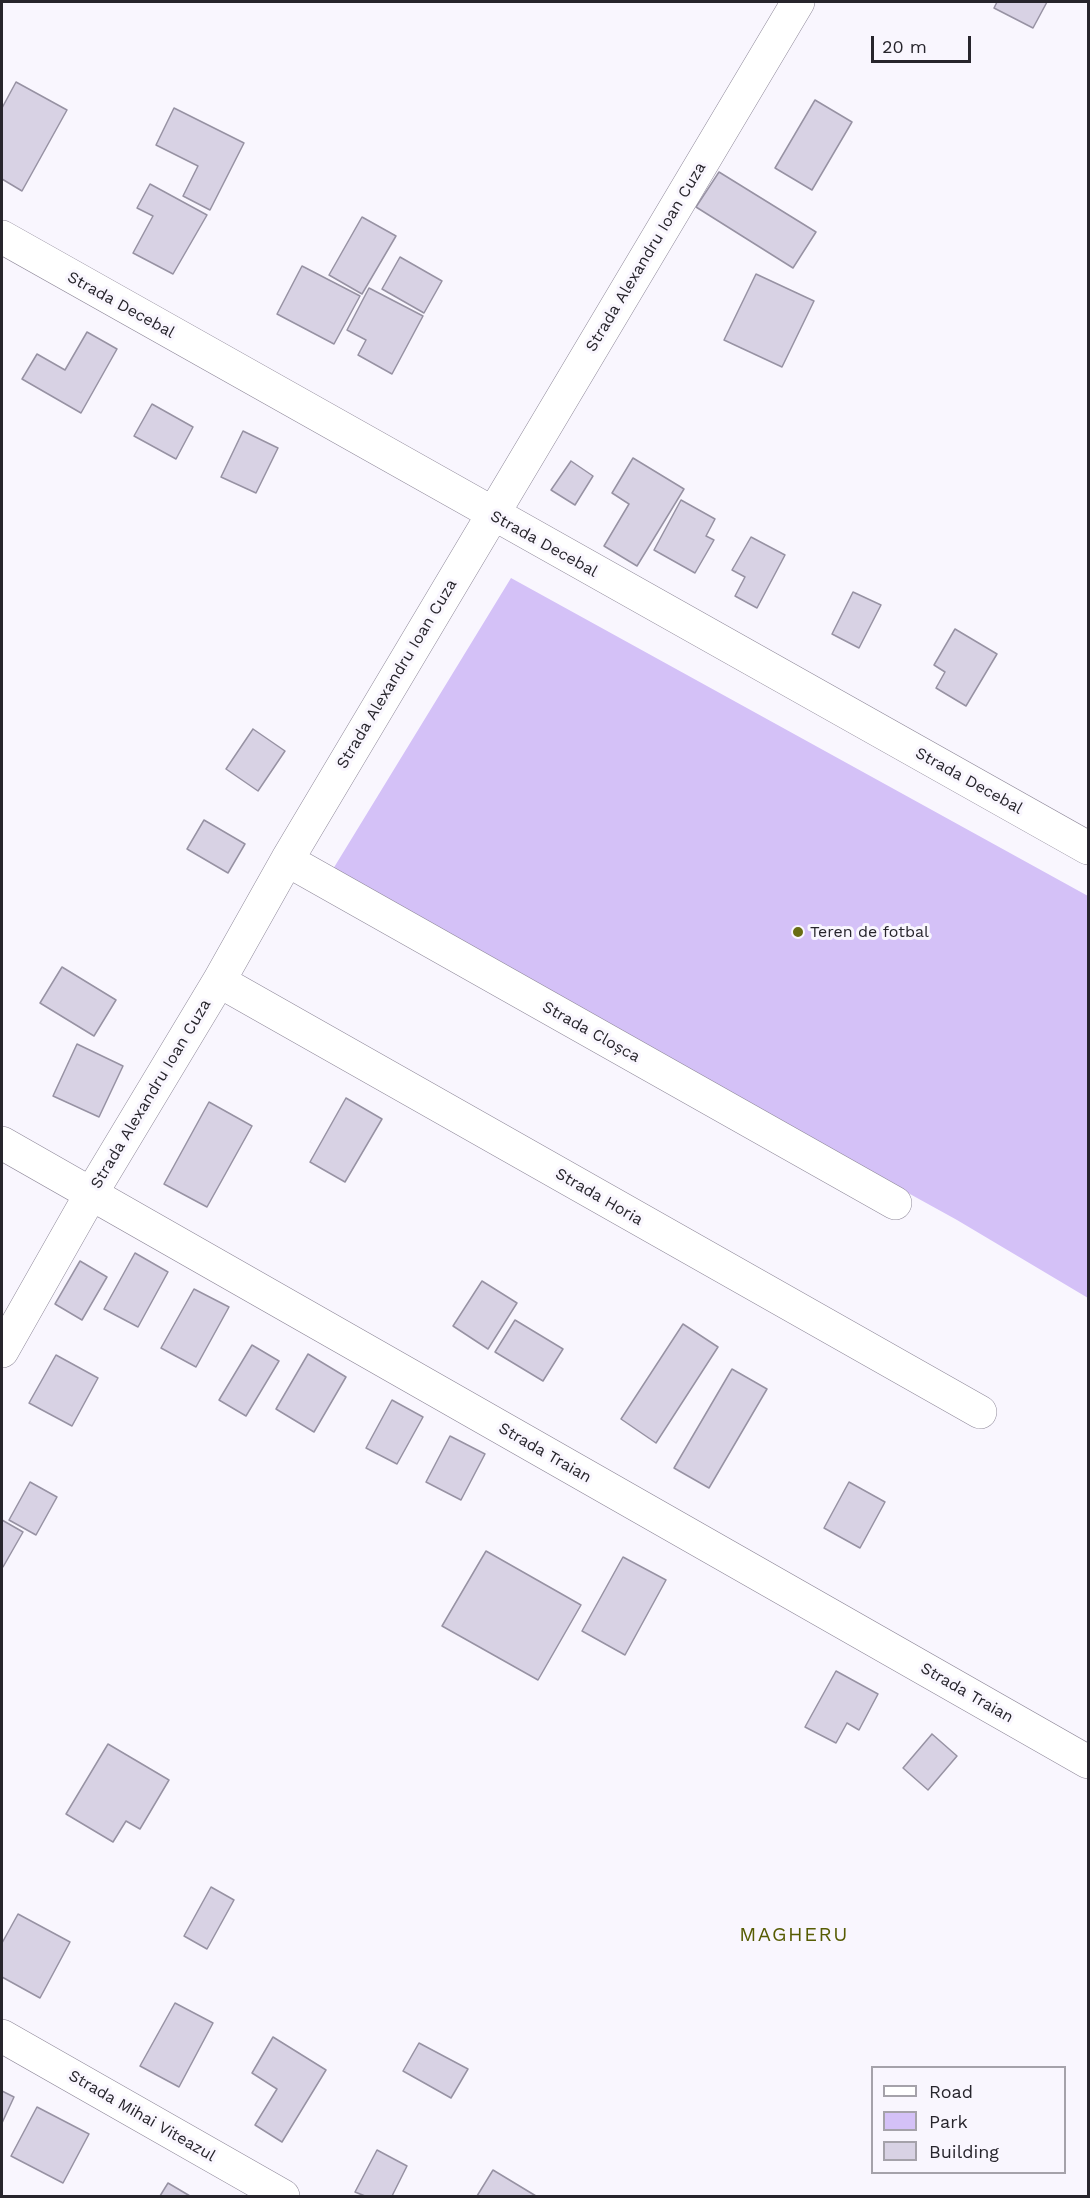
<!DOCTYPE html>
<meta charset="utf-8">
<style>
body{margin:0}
#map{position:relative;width:1090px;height:2198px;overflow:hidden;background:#f9f6fe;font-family:"Work Sans",sans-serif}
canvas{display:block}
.frame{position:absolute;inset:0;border:3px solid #27252c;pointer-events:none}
.legend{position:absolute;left:871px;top:2066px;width:195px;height:108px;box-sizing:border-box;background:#f9f6fe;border:2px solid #a5a2aa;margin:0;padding:8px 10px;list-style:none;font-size:18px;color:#27252c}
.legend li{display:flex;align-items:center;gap:12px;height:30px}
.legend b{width:30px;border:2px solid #a5a2aa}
.scale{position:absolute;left:871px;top:36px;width:100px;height:27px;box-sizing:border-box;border:3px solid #27252c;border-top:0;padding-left:8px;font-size:18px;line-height:21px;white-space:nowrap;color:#27252c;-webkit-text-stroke:4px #f9f6fe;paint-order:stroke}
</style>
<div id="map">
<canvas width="1090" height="2198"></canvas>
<div class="frame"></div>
<ul class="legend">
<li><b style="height:8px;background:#fff"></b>Road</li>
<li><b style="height:16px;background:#d4c1f7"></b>Park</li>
<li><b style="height:16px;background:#d8d2e4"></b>Building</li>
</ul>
<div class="scale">20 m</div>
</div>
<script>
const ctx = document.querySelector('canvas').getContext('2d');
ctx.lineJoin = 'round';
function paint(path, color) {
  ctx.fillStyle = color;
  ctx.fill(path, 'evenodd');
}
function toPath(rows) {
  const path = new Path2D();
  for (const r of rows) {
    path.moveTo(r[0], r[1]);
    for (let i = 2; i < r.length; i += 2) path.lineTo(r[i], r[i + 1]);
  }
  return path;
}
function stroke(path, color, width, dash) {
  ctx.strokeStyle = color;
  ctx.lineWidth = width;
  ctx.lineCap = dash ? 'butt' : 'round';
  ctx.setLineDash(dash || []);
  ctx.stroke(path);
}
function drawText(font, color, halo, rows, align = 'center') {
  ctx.font = font + ' "Work Sans",sans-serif';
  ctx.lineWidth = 6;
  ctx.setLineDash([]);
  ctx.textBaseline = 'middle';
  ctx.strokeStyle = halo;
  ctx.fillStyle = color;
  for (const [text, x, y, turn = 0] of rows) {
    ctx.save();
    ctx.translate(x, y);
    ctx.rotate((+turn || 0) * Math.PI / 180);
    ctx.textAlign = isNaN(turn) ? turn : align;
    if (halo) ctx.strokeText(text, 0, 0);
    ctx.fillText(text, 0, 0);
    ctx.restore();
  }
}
const green = toPath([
 [511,578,1088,896,1088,1298,957,1220,330,874]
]);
const building = toPath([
 [997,2,1047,2,1033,28,994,8,997,2],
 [16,82,67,110,22,191,2,179,2,108,16,82],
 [815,100,852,122,812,190,775,168,815,100],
 [174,108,244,143,210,210,183,196,198,166,156,145,174,108],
 [719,172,816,232,793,268,696,207,719,172],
 [150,184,207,215,173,274,133,253,153,216,137,208,150,184],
 [362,217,396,236,362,294,329,275,362,217],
 [400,257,442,281,424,313,382,289,400,257],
 [302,266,360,296,334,344,277,314,302,266],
 [756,274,814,301,782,367,724,340,756,274],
 [369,288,423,316,392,374,358,355,366,340,347,330,369,288],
 [87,332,117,349,81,413,22,379,37,354,65,370,87,332],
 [152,404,193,427,176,459,134,436,152,404],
 [243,431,278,448,256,493,221,477,243,431],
 [633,458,684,489,637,566,604,546,629,504,612,493,633,458],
 [571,461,593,476,575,505,551,490,571,461],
 [681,500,715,519,706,536,714,540,695,573,654,550,681,500],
 [751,537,785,555,757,608,735,596,745,577,732,570,751,537],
 [853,592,881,605,859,648,832,634,853,592],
 [955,629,997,654,966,706,936,688,945,672,934,665,955,629],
 [253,729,285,751,258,791,226,769,253,729],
 [204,820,245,844,228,873,187,849,204,820],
 [62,967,116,1000,94,1036,40,1003,62,967],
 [77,1044,123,1066,99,1117,53,1096,77,1044],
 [346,1098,382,1119,345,1182,310,1162,346,1098],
 [209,1102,252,1126,207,1207,164,1184,209,1102],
 [135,1253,168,1272,138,1327,104,1309,135,1253],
 [80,1261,107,1277,82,1320,55,1304,80,1261],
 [482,1281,517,1303,488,1349,453,1326,482,1281],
 [194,1289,229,1307,196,1367,161,1348,194,1289],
 [515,1320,563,1349,543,1381,495,1352,515,1320],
 [683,1324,718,1347,656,1443,621,1419,683,1324],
 [252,1345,279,1361,246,1416,219,1400,252,1345],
 [308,1354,346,1377,314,1432,276,1409,308,1354],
 [56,1355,98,1378,72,1426,29,1403,56,1355],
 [732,1369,767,1389,709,1488,674,1468,732,1369],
 [392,1400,423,1417,397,1464,366,1448,392,1400],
 [450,1436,485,1454,461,1500,426,1482,450,1436],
 [30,1482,57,1497,36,1535,9,1520,30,1482],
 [849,1482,885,1502,860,1548,824,1528,849,1482],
 [2,1520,23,1532,3,1567,2,1567,2,1520],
 [486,1551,581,1605,538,1680,442,1626,486,1551],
 [623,1557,666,1580,625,1655,582,1631,623,1557],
 [836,1671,878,1694,859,1730,847,1723,836,1743,805,1727,836,1671],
 [932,1734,957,1756,928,1790,903,1768,932,1734],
 [108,1744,169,1780,140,1829,126,1821,113,1842,66,1814,108,1744],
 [211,1887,234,1900,207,1949,184,1936,211,1887],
 [18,1914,70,1942,40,1998,2,1977,2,1943,18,1914],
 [175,2003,213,2023,179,2087,140,2066,175,2003],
 [273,2037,326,2070,282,2142,255,2125,277,2089,252,2073,273,2037],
 [419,2043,468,2069,451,2098,403,2071,419,2043],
 [2,2091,14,2097,2,2123,2,2091],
 [37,2107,89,2134,63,2183,11,2156,37,2107],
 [377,2150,407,2166,392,2196,365,2196,355,2192,377,2150],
 [493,2170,536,2196,477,2196,493,2170],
 [168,2183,190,2196,160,2196,168,2183]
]);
const street = toPath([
 [2,237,1088,848],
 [287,860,895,1203],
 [219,981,980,1412],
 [2,1143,1088,1762],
 [2,1351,91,1194,219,981,287,860,798,2]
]);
const secondary = toPath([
 [2,2036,283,2196]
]);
const markers = [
 [798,932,6,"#686d12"]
];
const streetNames = [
 ["Strada Alexandru Ioan Cuza",646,257,-59],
 ["Strada Decebal",121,305,29],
 ["Strada Decebal",544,544,29],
 ["Strada Alexandru Ioan Cuza",397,674,-59],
 ["Strada Decebal",969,781,29],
 ["Strada Cloșca",591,1032,29],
 ["Strada Alexandru Ioan Cuza",151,1094,-59],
 ["Strada Horia",599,1197,30],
 ["Strada Traian",545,1453,30],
 ["Strada Traian",967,1693,30],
 ["Strada Mihai Viteazul",142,2116,30]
];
const poiNames = [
 ["Teren de fotbal",810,932]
];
const quarterNames = [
 ["MAGHERU",794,1935]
];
paint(green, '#d4c1f7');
paint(building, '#d8d2e4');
stroke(building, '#9792a3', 1.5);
stroke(street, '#8e8899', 34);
stroke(secondary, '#8e8899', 34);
stroke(street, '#fff', 33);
stroke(secondary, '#fff', 33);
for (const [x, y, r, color] of markers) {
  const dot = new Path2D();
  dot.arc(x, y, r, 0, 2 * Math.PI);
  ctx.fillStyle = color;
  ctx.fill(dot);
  stroke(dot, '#f9f6fe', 2);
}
drawText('16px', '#27252c', '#f9f6fe', streetNames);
drawText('16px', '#27252c', '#f9f6fe', poiNames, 'left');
ctx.letterSpacing = '1.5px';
drawText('20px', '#575c03', '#f9f6fe', quarterNames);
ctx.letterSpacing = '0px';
</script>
